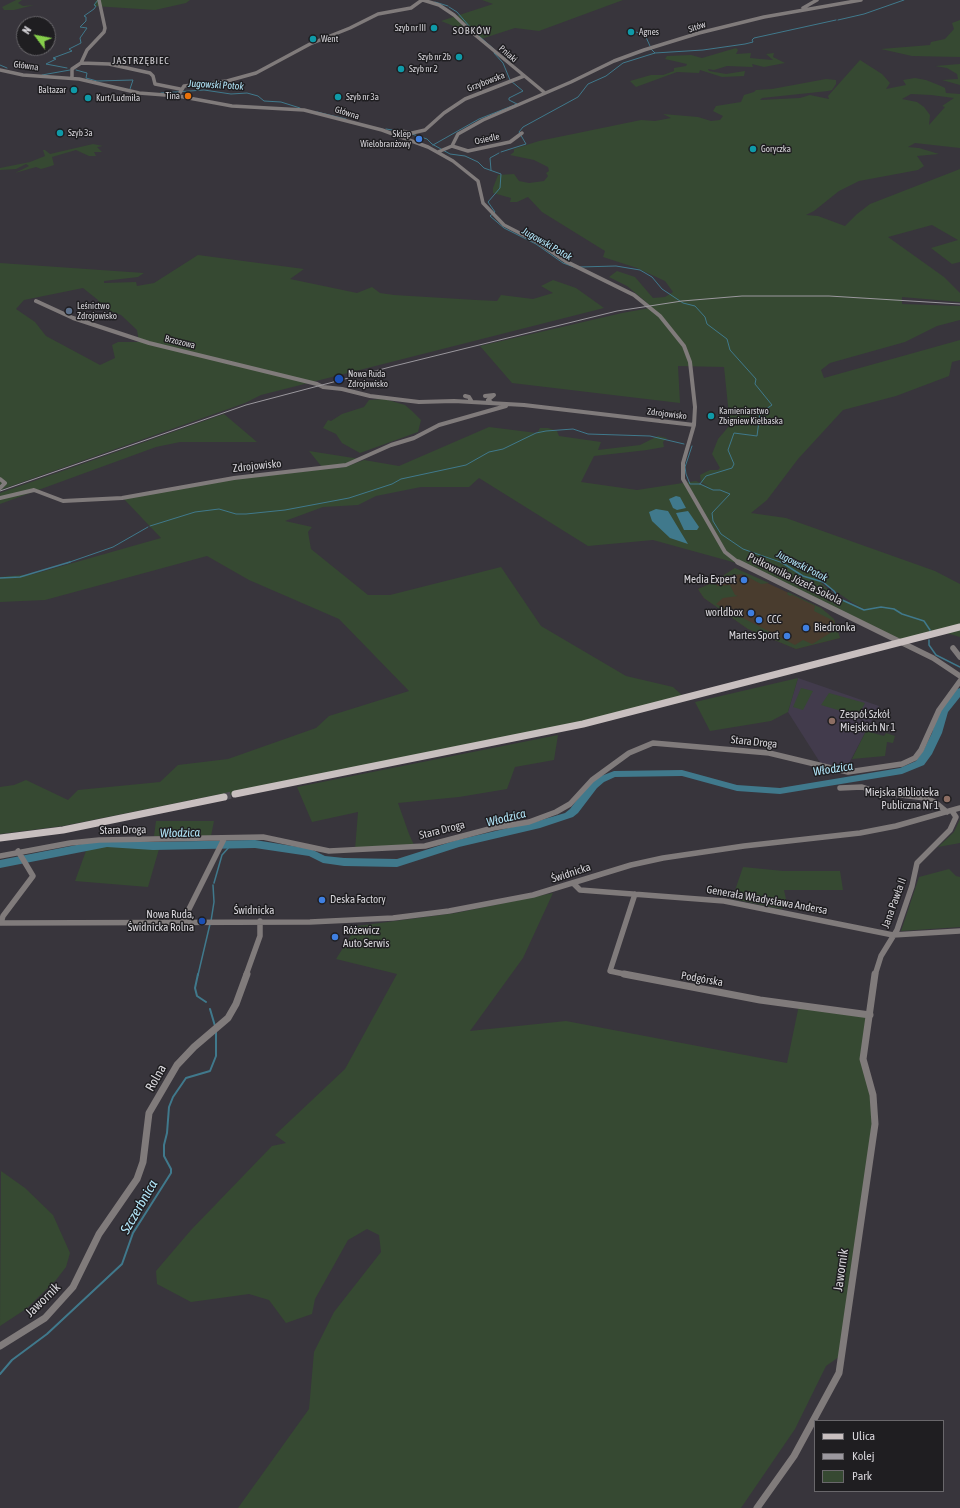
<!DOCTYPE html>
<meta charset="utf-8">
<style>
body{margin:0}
#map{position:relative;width:960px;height:1508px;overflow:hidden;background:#38353c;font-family:"Asap Condensed",sans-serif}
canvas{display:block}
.legend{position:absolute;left:814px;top:1420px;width:130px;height:72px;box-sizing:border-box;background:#1f1e21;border:1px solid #69676b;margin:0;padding:5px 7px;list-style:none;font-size:12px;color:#d7d5da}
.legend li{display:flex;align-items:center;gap:8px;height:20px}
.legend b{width:20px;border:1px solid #69676b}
.north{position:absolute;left:16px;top:16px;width:40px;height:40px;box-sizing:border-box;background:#1f1e21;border:1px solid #69676b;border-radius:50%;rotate:302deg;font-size:11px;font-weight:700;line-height:16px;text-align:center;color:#d7d5da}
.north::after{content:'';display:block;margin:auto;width:14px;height:18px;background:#86cf4b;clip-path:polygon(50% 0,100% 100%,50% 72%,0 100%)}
</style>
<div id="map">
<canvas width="960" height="1508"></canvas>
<ul class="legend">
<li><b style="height:5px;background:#c8bfbf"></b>Ulica</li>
<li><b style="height:5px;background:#9b989e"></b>Kolej</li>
<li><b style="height:11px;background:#364932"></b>Park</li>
</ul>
<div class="north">N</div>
</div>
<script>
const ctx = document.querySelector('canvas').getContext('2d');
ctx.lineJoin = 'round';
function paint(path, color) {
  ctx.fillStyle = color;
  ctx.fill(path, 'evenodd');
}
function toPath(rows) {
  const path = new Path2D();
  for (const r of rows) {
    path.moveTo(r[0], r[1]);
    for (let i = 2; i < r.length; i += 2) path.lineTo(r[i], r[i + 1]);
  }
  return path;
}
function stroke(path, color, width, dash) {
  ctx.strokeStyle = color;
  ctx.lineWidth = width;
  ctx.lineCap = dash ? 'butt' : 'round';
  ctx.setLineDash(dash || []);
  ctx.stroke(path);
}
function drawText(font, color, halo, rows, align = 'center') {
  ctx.font = font + ' "Asap Condensed",sans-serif';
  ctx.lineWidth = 3;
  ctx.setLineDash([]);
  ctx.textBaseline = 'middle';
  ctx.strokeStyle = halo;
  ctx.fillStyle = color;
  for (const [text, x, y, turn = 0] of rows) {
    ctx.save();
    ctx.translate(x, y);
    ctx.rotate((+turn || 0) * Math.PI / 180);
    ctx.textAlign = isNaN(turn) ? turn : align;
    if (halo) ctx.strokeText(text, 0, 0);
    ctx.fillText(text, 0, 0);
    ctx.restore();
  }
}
const commercial = toPath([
 [735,568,821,608,834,619,840,638,796,649,748,629,704,598,698,589,710,584]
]);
const education = toPath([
 [798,678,879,706,846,769,821,764,788,712]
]);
const green = toPath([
 [16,0,22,0,18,3,23,6,34,5,14,10,4,10,2,7],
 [96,0,190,0,186,3,155,10,94,6],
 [482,0,623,0,539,31,515,28,481,39,469,28,461,29,441,21,493,4],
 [960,20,960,57,912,56,881,49,930,45,931,42,945,39,954,29,952,23],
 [736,48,738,50,736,54,751,53,750,58,760,59,773,60,766,54,774,53,773,57,785,63,764,67,752,64,753,67,727,66,714,70,708,69,709,71,726,74,745,71,744,76,722,77,700,70,699,73,677,72,636,87,630,81,651,75,663,75,674,71,674,68,686,66,687,64,665,59,667,56,691,55,702,58],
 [860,60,882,74,890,83,886,89,906,85,903,80,915,78,926,80,941,86,945,88,946,93,960,94,960,148,915,143,908,147,919,148,939,154,917,156,924,166,918,170,859,181,839,191,814,211,806,215,818,216,845,226,857,214,870,204,960,169,960,262,952,264,931,248,958,240,932,225,888,237,944,277,960,293,960,302,902,297,902,304,960,306,960,320,937,326,905,342,830,363,821,370,824,378,960,340,960,360,952,362,949,376,896,396,843,410,798,459,767,500,751,513,786,518,935,571,960,584,960,637,943,632,901,643,740,564,653,540,588,546,479,478,469,487,421,487,376,496,358,505,323,507,285,521,312,527,308,532,311,549,368,595,390,595,501,567,541,626,626,676,673,687,685,698,583,724,235,794,224,797,221,794,63,826,0,834,0,787,14,785,26,780,68,800,78,790,160,782,178,765,228,759,316,728,329,716,409,691,339,619,249,580,207,556,45,600,0,602,0,577,34,574,161,538,123,498,208,482,345,467,364,460,399,466,489,427,537,433,540,428,548,428,557,431,559,436,601,442,598,450,640,445,658,436,667,438,663,442,664,447,647,450,594,456,581,482,637,490,696,481,709,487,701,482,700,475,710,470,718,470,720,468,712,454,718,439,730,425,724,367,678,366,680,403,512,383,480,346,622,313,650,308,655,311,645,301,627,286,609,277,617,271,635,277,653,298,665,297,673,292,665,281,637,268,603,257,605,251,542,212,528,197,517,202,510,202,511,198,493,193,493,188,498,175,514,174,519,181,529,183,544,181,548,176,546,173,549,171,548,167,534,160,510,155,514,152,514,149,539,141,641,120,655,121,671,118,663,114,698,117,711,121,720,120,723,116,713,111,716,106,741,102,744,95,754,92,756,90,772,89,826,79,836,80,836,84,832,90,828,91,762,98,760,100,800,98,810,95,829,99,828,96],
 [911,94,931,95,954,98,942,106,945,107,929,125,930,115,924,107,917,102,902,99],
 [816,578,853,603,866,610,835,596],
 [960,64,960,85,942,80,958,79,957,74,947,68,935,66],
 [93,144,103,146,97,147,102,152,94,152,96,156,89,156,76,150,52,157,54,165,48,167,41,169,36,167,15,173,29,166,26,164,16,169,0,170,0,168,30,162,45,156,43,150,45,150,50,154],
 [198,255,304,269,290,279,357,293,372,287,380,293,394,295,476,300,497,301,501,295,533,299,553,293,541,286,553,280,576,288,604,308,261,395,245,403,0,490,0,263,144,273,138,277,104,281,104,283,136,282,137,286,154,283],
 [83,288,98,300,99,307,121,315,137,330,139,342,118,342,112,345,115,358,100,365,46,336,35,322,16,309,24,300],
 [385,399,405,405,412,411,421,420,418,432,360,453,342,443,336,434,323,428,328,420,331,421,342,414,364,407,369,400],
 [224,414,257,442,180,442,156,447,0,504,0,493],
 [309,451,360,459,350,463,322,467],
 [735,568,769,583,761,584,742,574,727,576,716,583,717,586,730,585,735,595,738,596,723,598,716,604,795,645,803,640,812,644,814,643,835,630,834,621,814,611,815,606,792,595,790,596,787,594,788,592,821,608,834,619,840,638,796,649,748,629,704,598,698,589,710,584],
 [798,678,788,712,771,721,710,731,695,702],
 [801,688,813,691,803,710,793,707],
 [829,693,865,703,858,716,821,705],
 [866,731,884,736,886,733,895,736,893,743,887,742,885,756,852,759],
 [558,735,554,760,515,767,507,789,459,797,398,803,409,834,415,847,355,850,358,812,312,822,297,787],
 [960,819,960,843,938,847,954,832],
 [156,821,214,821,211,836,154,836],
 [107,843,153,846,159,849,148,887,75,881,87,848,95,844],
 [743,867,783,871,840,871,843,890,784,890,786,899,782,909,732,899],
 [949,869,956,876,960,877,960,927,901,931,919,877],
 [553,893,523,958,470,1031,566,1021,787,1063,799,1005,870,1015,863,1059,875,1107,843,1354,826,1366,795,1429,741,1508,238,1508,309,1409,314,1352,334,1312,381,1252,379,1235,367,1229,348,1240,315,1299,312,1314,286,1323,269,1300,249,1294,191,1302,157,1284,156,1271,191,1230,272,1146,286,1143,275,1135,345,1069,397,974,336,959,357,926,456,913],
 [1,1171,25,1188,53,1215,70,1253,66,1267,56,1280,26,1309,0,1326]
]);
const water = toPath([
 [676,496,680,497,686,508,677,510,673,508,669,499],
 [656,509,668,511,688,544,670,538,652,521,649,512],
 [688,511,699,527,697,530,684,530,676,513]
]);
const streamFar2 = toPath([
 [435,2,448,6],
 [449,7,457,12,476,34],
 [838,20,864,14,904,0],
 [636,32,645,35,650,46],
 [479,36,496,51],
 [494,53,503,63,510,80],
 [655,53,703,50,745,44,753,42,752,40,754,38,836,20],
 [0,65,7,68],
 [67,68,46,64,56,59,53,58,72,51,69,49,81,43,80,38,87,28,80,27,86,21,86,17,84,16,94,9,96,6,94,5,98,0],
 [76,70,87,73,86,78,97,81,133,80,130,89],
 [42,75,70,70],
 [161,93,204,90,231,94,247,93,258,96,264,101,281,102,300,108],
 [317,112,346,119],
 [386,129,398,131],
 [412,134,427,139,432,144,450,154,465,156,478,162,484,168,501,174,500,188,488,202,495,212,490,216,504,228,536,244,563,263,574,267],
 [433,145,479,119,517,104,509,100,509,98,523,91,511,81],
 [501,152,526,144,519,132,523,127,578,97,588,84,606,76,623,63,655,53,651,49],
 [491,170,490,158,499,153],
 [580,267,616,266,640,270,652,277,662,289,683,303,695,306,705,317,707,324,727,339,730,350,756,379,755,384,772,405,760,413,757,436,734,433,728,450,734,464,732,468,706,476,700,484],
 [692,446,685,467,686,474,690,484,700,484],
 [700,484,713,490,720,490,730,494,712,513,713,521,721,534,743,549,783,563],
 [150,526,195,512,219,509,236,514,246,514,285,510,349,498,392,484,401,479,466,465,489,452,503,449,536,433,546,431,573,429,588,434,650,436,684,444],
 [67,563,113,547,148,527]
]);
const streamFar1 = toPath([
 [781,562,803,576,823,582,834,591,840,599,864,610,881,607,894,609,902,614,924,621,930,630],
 [0,578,20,577,70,562],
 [929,640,929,645,936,655,960,667],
 [214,883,222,855,230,846],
 [211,921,214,902,213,885],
 [198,975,210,924]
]);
const stream = toPath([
 [198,974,195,988,197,996,206,1002],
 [210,1009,215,1026],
 [0,1374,12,1360,47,1334,122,1264,133,1233,171,1173,171,1169,164,1156,164,1145,167,1133,169,1107,173,1097,186,1078,210,1071,216,1056,216,1032]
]);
const river = toPath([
 [960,688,960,697,948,712,942,733,932,754,924,765,902,774,780,794,737,791,682,776,615,777,604,782,597,788,578,813,573,817,540,828,459,847,397,867,344,866,323,863,309,856,255,848,153,850,107,847,0,868,0,860,107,839,153,842,255,840,311,849,325,856,344,858,397,859,457,840,538,821,565,813,570,809,589,784,596,778,614,771,682,770,737,785,780,788,900,768,916,761,923,751,932,733,938,711,957,689,960,688]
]);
const majorTunnel = toPath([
 [224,797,235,794]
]);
const minorFar3 = toPath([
 [423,0,439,5,454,15,474,34,545,93],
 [803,8,817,0],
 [81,63,87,50,104,32,105,28,99,0],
 [0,70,23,75,79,79,139,93,178,96,232,106,304,110,382,130,428,147,453,161,478,181,483,203,504,225,543,245],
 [72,78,72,69,81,63,109,64,150,73,153,76,155,84,180,89],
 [178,96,184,86,227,81,256,73,310,44,350,28,378,14,411,8,422,0],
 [394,134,401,131,412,133,425,130,444,113,465,99,524,76],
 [452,146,468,151,510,142,522,133],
 [438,152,452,146,458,134,483,120,571,82,614,61,644,50,699,33,764,17,861,0]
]);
const minorFar2 = toPath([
 [541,244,567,262,634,295,660,316,684,346,690,362,695,407,694,425,683,463,683,479,725,552,739,563],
 [36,301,73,318,149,343,317,384,323,387,342,389,370,396,419,402,454,401,524,405,694,425],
 [465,396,469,397,472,402],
 [485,396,494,395,488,400,492,403],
 [0,479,5,483,0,488],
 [0,498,34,490,63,501,122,498,234,478,346,465,391,445,414,438,439,425,506,406]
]);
const minorFar1 = toPath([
 [738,562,933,658,960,676],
 [953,648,960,657],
 [840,788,862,787,877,792,925,798,935,802,947,812],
 [0,856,70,843,99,840,263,837,329,851,425,846,493,828,529,822,556,812,570,804,592,780,629,753,653,743,769,753,848,772,902,764,915,758,921,750,939,710,960,681],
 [573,883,580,890,724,901,893,935,960,931],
 [183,921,224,839],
 [0,923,310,922,393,918,449,911,533,895,631,865,663,858,744,846,860,833,896,826,960,808],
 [1,923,3,916,33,876,18,851],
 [246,975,260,936,260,921],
 [629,975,610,971,635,894],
 [875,975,881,956,897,930,912,886,917,863,950,830,956,817,952,811]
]);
const minor = toPath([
 [624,974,760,1000,870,1015],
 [0,1346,45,1318,73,1287,99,1234,137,1179,143,1162,149,1113,177,1065,194,1047,228,1018,236,1004,247,974],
 [757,1508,794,1456,839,1373,875,1124,873,1095,863,1059,875,974]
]);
const major = toPath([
 [235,794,583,724,960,627],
 [0,838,63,830,224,797]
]);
const rail = toPath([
 [0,491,246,405,394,366,617,311,682,301,742,296,829,296,960,304]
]);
const markers = [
 [434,28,4,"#0f9aa8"],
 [631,32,4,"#0f9aa8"],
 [313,39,4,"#0f9aa8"],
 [459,57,4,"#0f9aa8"],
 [401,69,4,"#0f9aa8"],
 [74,90,4,"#0f9aa8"],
 [188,96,4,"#e8710a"],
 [338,97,4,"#0f9aa8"],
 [88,98,4,"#0f9aa8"],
 [60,133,4,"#0f9aa8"],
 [419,139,4,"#3f7fe0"],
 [753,149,4,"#0f9aa8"],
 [69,311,4,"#5c6f8a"],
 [339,379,5,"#1a4fb4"],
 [711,416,4,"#0f9aa8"],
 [744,580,4,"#3f7fe0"],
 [751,613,4,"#3f7fe0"],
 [759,620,4,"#3f7fe0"],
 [806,628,4,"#3f7fe0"],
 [787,636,4,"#3f7fe0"],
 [832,721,4,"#8d6e63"],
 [947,799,4,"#8d6e63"],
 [322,900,4,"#3f7fe0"],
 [202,921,4,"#1a4fb4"],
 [335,937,4,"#3f7fe0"]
];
const farStreetnames = [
 ["Sitów",697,27,-18],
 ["Pniaki",508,54,41],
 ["Główna",26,66,8],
 ["Grzybowska",486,82,-21],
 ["Główna",347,113,17],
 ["Osiedle",487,139,-12],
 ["Brzozowa",180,342,14],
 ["Zdrojowisko",667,414,7]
];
const farPoinames = [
 ["Szyb nr III",426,28,"right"],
 ["Agnes",639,32],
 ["Went",321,39],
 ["Szyb nr 2b",451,57,"right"],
 ["Szyb nr 2",409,69],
 ["Baltazar",66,90,"right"],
 ["Tina",180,96,"right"],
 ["Szyb nr 3a",346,97],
 ["Kurt/Ludmiła",96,98],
 ["Szyb 3a",68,133],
 ["Sklep",411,134,"right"],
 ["Wielobranżowy",411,144,"right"],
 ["Goryczka",761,149],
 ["Leśnictwo",77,306],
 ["Zdrojowisko",77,316],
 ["Nowa Ruda",348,374],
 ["Zdrojowisko",348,384],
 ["Kamieniarstwo",719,411],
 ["Zbigniew Kiełbaska",719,421]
];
const farNeighbourhoodnames = [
 ["SOBKÓW",472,31],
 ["JASTRZĘBIEC",141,61]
];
const farWaternames = [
 ["Jugowski Potok",216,85,3],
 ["Jugowski Potok",547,244,30],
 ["Jugowski Potok",802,566,27]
];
const streetNames = [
 ["Zdrojowisko",257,466,-6],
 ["Pułkownika Józefa Sokola",795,579,26],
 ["Stara Droga",754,742,6],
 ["Stara Droga",123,830,-1],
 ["Stara Droga",442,830,-14],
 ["Świdnicka",571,873,-18],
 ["Generała Władysława Andersa",767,900,10],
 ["Jana Pawła II",894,903,-70],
 ["Świdnicka",254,911],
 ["Podgórska",702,979,10]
];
const poiNames = [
 ["Media Expert",736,580],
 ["worldbox",743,613],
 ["CCC",767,620,"left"],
 ["Biedronka",814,628,"left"],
 ["Martes Sport",779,636],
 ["Zespół Szkół",840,715,"left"],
 ["Miejskich Nr 1",840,728,"left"],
 ["Miejska Biblioteka",939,793],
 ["Publiczna Nr 1",939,806],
 ["Deska Factory",330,900,"left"],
 ["Nowa Ruda,",194,915],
 ["Świdnicka Rolna",194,928],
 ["Różewicz",343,931,"left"],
 ["Auto Serwis",343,944,"left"]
];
const waterNames = [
 ["Włodzica",833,769,-9],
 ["Włodzica",506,818,-14],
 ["Włodzica",180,833,-1]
];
const nearStreetnames = [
 ["Rolna",156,1078,-60],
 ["Jawornik",841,1270,-82],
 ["Jawornik",43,1300,-44]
];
const nearWaternames = [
 ["Szczerbnica",139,1207,-60]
];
paint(commercial, '#493c2e');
paint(education, '#423b4c');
paint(green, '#364932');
paint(water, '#40798c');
stroke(streamFar2, '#40798c', 1);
stroke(streamFar1, '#40798c', 1.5);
stroke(stream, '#40798c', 2);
paint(river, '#40798c');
stroke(majorTunnel, '#504d54', 7, [7, 3.5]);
stroke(minorFar3, '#807b7b', 3.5);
stroke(minorFar2, '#807b7b', 4);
stroke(minorFar1, '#807b7b', 5.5);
stroke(minor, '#807b7b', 7);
stroke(major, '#c8bfbf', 7);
stroke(rail, '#9b989e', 1);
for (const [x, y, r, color] of markers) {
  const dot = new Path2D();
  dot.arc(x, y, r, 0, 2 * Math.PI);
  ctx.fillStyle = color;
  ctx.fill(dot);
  stroke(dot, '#1f1e21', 1.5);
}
drawText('9px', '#d7d5da', '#1f1e21', farStreetnames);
drawText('9px', '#d7d5da', '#1f1e21', farPoinames, 'left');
ctx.letterSpacing = '1px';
drawText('10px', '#d7d5da', '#1f1e21', farNeighbourhoodnames);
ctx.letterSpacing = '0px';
drawText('italic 10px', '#b1e4f7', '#1f1e21', farWaternames);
drawText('11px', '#d7d5da', '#1f1e21', streetNames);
drawText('11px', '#d7d5da', '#1f1e21', poiNames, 'right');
drawText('italic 12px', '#b1e4f7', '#1f1e21', waterNames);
drawText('13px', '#d7d5da', '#1f1e21', nearStreetnames);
drawText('italic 14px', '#b1e4f7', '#1f1e21', nearWaternames);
</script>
